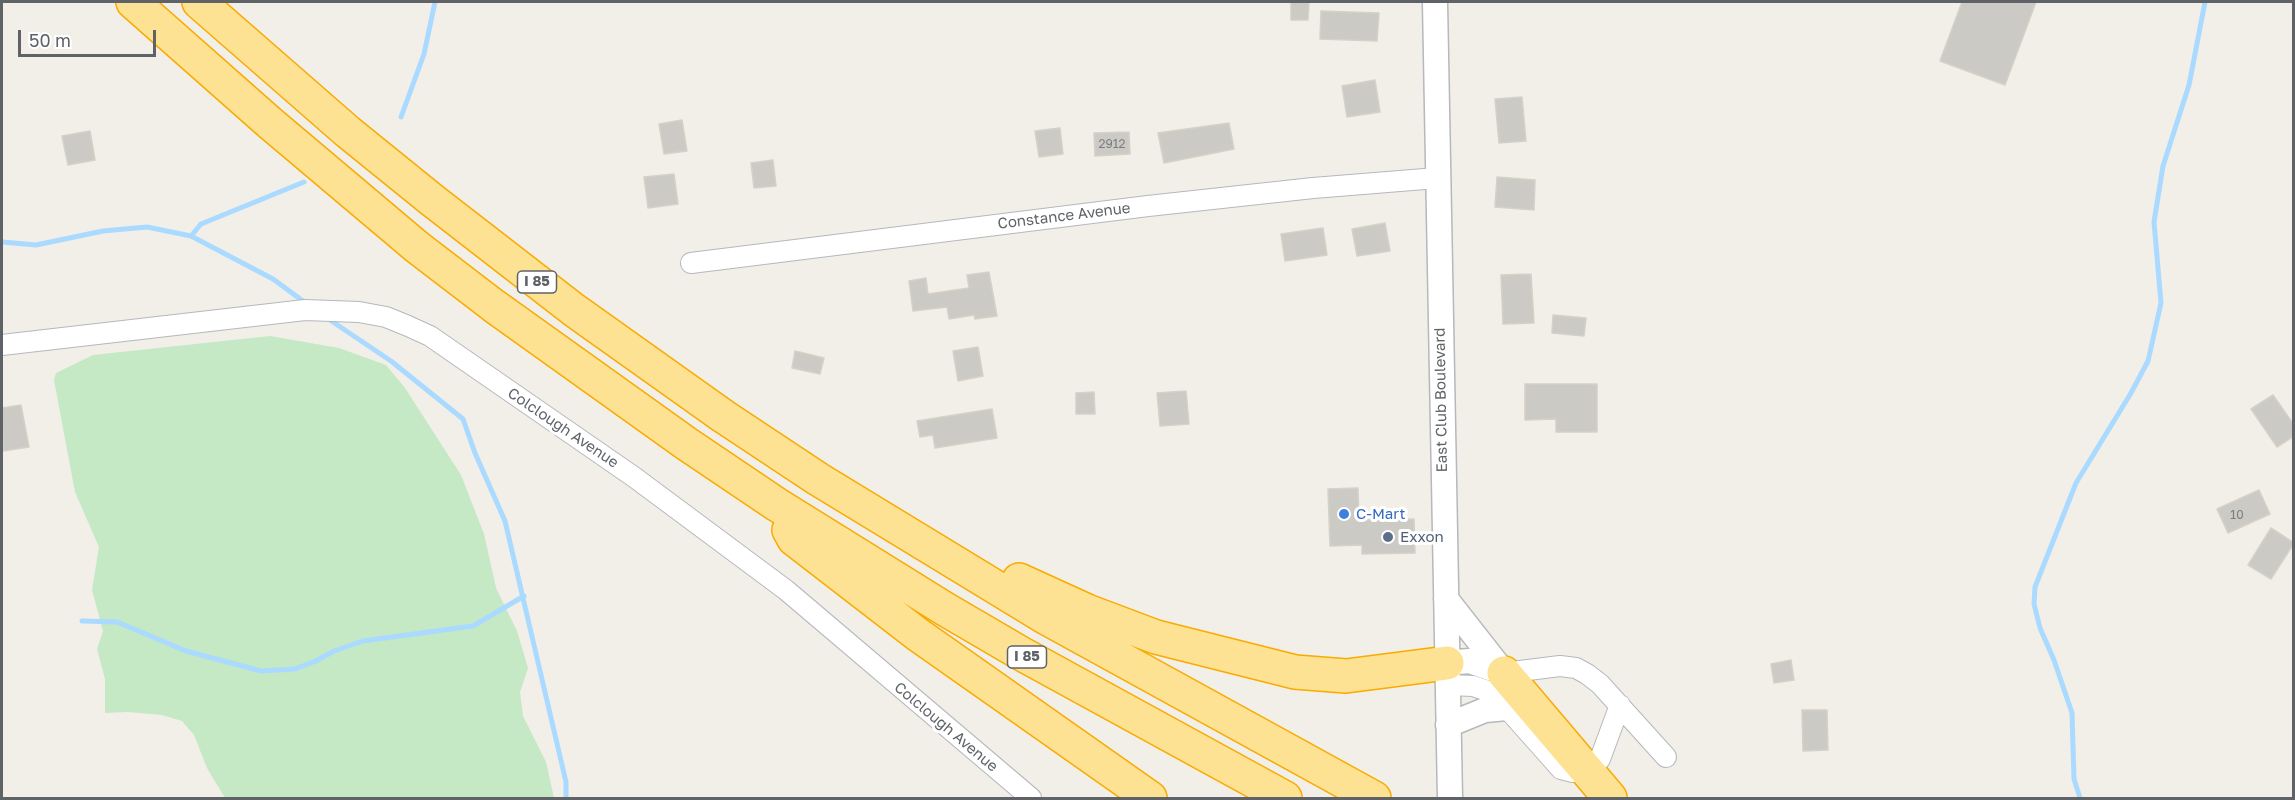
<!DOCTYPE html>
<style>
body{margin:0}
#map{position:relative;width:2295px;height:800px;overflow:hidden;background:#f1efe8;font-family:"Golos Text",sans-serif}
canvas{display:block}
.frame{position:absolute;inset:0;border:3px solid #5f6368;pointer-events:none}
.scale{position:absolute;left:18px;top:30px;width:138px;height:27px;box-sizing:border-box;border:3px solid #5f6368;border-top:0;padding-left:8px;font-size:18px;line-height:21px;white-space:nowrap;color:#5f6368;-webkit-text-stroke:4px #fff;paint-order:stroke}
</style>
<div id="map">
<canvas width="2295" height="800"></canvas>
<div class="frame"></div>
<div class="scale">50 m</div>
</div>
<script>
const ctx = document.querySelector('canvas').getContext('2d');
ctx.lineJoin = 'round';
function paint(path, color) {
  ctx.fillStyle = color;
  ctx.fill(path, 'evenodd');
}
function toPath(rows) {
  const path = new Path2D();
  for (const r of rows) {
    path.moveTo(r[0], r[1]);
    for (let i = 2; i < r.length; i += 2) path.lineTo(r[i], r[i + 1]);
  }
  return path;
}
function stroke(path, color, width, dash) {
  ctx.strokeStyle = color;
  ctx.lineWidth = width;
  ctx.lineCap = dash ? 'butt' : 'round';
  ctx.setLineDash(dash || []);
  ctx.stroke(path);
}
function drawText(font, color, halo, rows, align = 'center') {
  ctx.font = font + ' "Golos Text",sans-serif';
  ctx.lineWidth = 6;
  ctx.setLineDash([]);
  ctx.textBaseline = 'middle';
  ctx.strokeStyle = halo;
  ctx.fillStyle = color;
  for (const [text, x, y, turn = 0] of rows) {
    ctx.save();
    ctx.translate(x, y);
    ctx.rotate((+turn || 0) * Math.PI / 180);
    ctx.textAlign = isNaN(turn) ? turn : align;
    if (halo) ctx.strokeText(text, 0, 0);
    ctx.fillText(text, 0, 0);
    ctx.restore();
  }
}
const green = toPath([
 [270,336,339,348,386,365,405,388,461,475,484,534,496,588,517,631,528,668,520,692,523,716,546,762,554,798,225,798,207,768,194,735,182,721,162,715,128,712,105,713,105,679,97,649,103,631,92,590,99,547,75,492,54,380,56,373,93,355]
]);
const stream = toPath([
 [401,117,424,54,435,2],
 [191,236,201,224,304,182],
 [2,242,36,245,103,231,147,227,191,236,273,279,307,304],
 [327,318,391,361,463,419,475,453,505,521,566,782,566,798],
 [82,621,117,622,186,651,261,671,295,669,316,661,334,651,363,641,473,626,524,596],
 [2080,798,2074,779,2072,713,2054,660,2040,628,2034,604,2035,587,2076,483,2131,393,2148,361,2161,303,2154,222,2163,166,2189,85,2205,2]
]);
const building = toPath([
 [1291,2,1309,2,1308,20,1291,20,1291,2],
 [1962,2,2036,2,2005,85,1940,61,1962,2],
 [1321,11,1379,13,1377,41,1320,39,1321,11],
 [1375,80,1380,112,1347,117,1342,86,1375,80],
 [1522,97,1526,141,1499,143,1495,99,1522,97],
 [682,120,687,151,664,154,659,124,682,120],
 [1229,123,1234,149,1164,163,1158,133,1229,123],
 [1060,128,1063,154,1039,157,1035,131,1060,128],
 [90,131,95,160,68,165,62,136,90,131],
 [1129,132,1130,154,1095,156,1094,133,1129,132],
 [773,160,776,186,754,188,751,163,773,160],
 [674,174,678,204,648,208,644,177,674,174],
 [1497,177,1535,180,1534,210,1495,207,1497,177],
 [1385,223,1390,251,1357,256,1352,229,1385,223],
 [1323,228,1327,255,1285,261,1281,234,1323,228],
 [989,272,997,316,975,319,974,315,949,319,947,307,913,311,909,281,926,278,928,294,969,288,967,275,989,272],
 [1531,274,1534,323,1503,324,1501,275,1531,274],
 [1553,315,1586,318,1584,336,1552,333,1553,315],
 [978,347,983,376,958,381,953,351,978,347],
 [795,351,824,358,820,374,792,368,795,351],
 [1525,384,1597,384,1597,432,1556,432,1556,419,1525,420,1525,384],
 [1186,391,1189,424,1160,426,1157,393,1186,391],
 [1094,392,1095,414,1076,414,1076,393,1094,392],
 [2273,395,2294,425,2294,436,2277,447,2251,409,2273,395],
 [21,405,29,447,3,451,2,408,21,405],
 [992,409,997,438,935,448,933,435,920,437,917,421,992,409],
 [1358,488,1359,520,1414,519,1415,553,1362,554,1362,545,1330,546,1328,489,1358,488],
 [2259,490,2270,514,2228,533,2217,509,2259,490],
 [2271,528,2294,543,2271,579,2248,565,2271,528],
 [1791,660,1794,680,1774,683,1771,664,1791,660],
 [1802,710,1827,710,1828,750,1803,751,1802,710]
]);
const minor = toPath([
 [691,263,1148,206,1313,188,1437,178],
 [2,345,305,310,359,312,386,317,408,326,430,336,634,477,786,590,1031,798],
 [1504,673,1560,666,1576,668,1587,674,1600,684,1666,757],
 [1448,685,1473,686,1485,690,1497,697,1561,769,1573,772,1588,772,1600,759,1620,705]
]);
const tertiary = toPath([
 [1435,2,1450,798],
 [1446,599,1504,673],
 [1447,663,1469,661,1504,673],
 [1448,725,1485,710,1507,708]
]);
const motorway = toPath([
 [133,2,270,123,417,247,494,306,687,444,776,504,945,609,1022,654,1285,798],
 [199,2,348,132,432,200,574,310,723,416,818,479,1043,616,1374,798],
 [789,530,794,539,917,634,1150,798],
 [1019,580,1087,611,1156,637,1295,672,1346,676,1447,663],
 [1504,673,1610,798]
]);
const markers = [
 [1344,514,6,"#3f7fe0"],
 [1388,537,6,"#5c6f8a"]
];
const numberNames = [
 ["2912",1112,144],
 ["10",2237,515]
];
const shields = [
 [537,282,39],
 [1027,657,39]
];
const shieldNames = [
 ["I 85",537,282],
 ["I 85",1027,657]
];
const streetNames = [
 ["Constance Avenue",1064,216,-7],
 ["East Club Boulevard",1441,400,-91],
 ["Colclough Avenue",563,428,34],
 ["Colclough Avenue",946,727,40]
];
const shopNames = [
 ["C-Mart",1356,514]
];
const serviceNames = [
 ["Exxon",1400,537]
];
paint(green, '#c5e8c5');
stroke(stream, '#aadaff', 5);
paint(building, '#cccac5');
stroke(building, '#d6d1c6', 1.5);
stroke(minor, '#b5b8bc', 22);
stroke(tertiary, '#b5b8bc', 27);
stroke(motorway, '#f9ab00', 36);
stroke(minor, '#fff', 20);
stroke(tertiary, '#fff', 24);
stroke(motorway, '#fde293', 33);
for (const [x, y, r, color] of markers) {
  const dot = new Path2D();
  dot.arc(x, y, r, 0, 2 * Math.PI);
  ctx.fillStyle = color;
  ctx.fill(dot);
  stroke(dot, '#fff', 2);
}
drawText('12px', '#7a7d7f', null, numberNames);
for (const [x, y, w] of shields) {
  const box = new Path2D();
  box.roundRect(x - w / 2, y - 11, w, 22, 4.5);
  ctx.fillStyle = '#fff';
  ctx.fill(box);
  stroke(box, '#5f6368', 1.5);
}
drawText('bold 14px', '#5f6368', null, shieldNames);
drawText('15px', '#5f6368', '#fff', streetNames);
drawText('15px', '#366cbe', '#fff', shopNames, 'left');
drawText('15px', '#4e5e75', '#fff', serviceNames, 'left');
</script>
